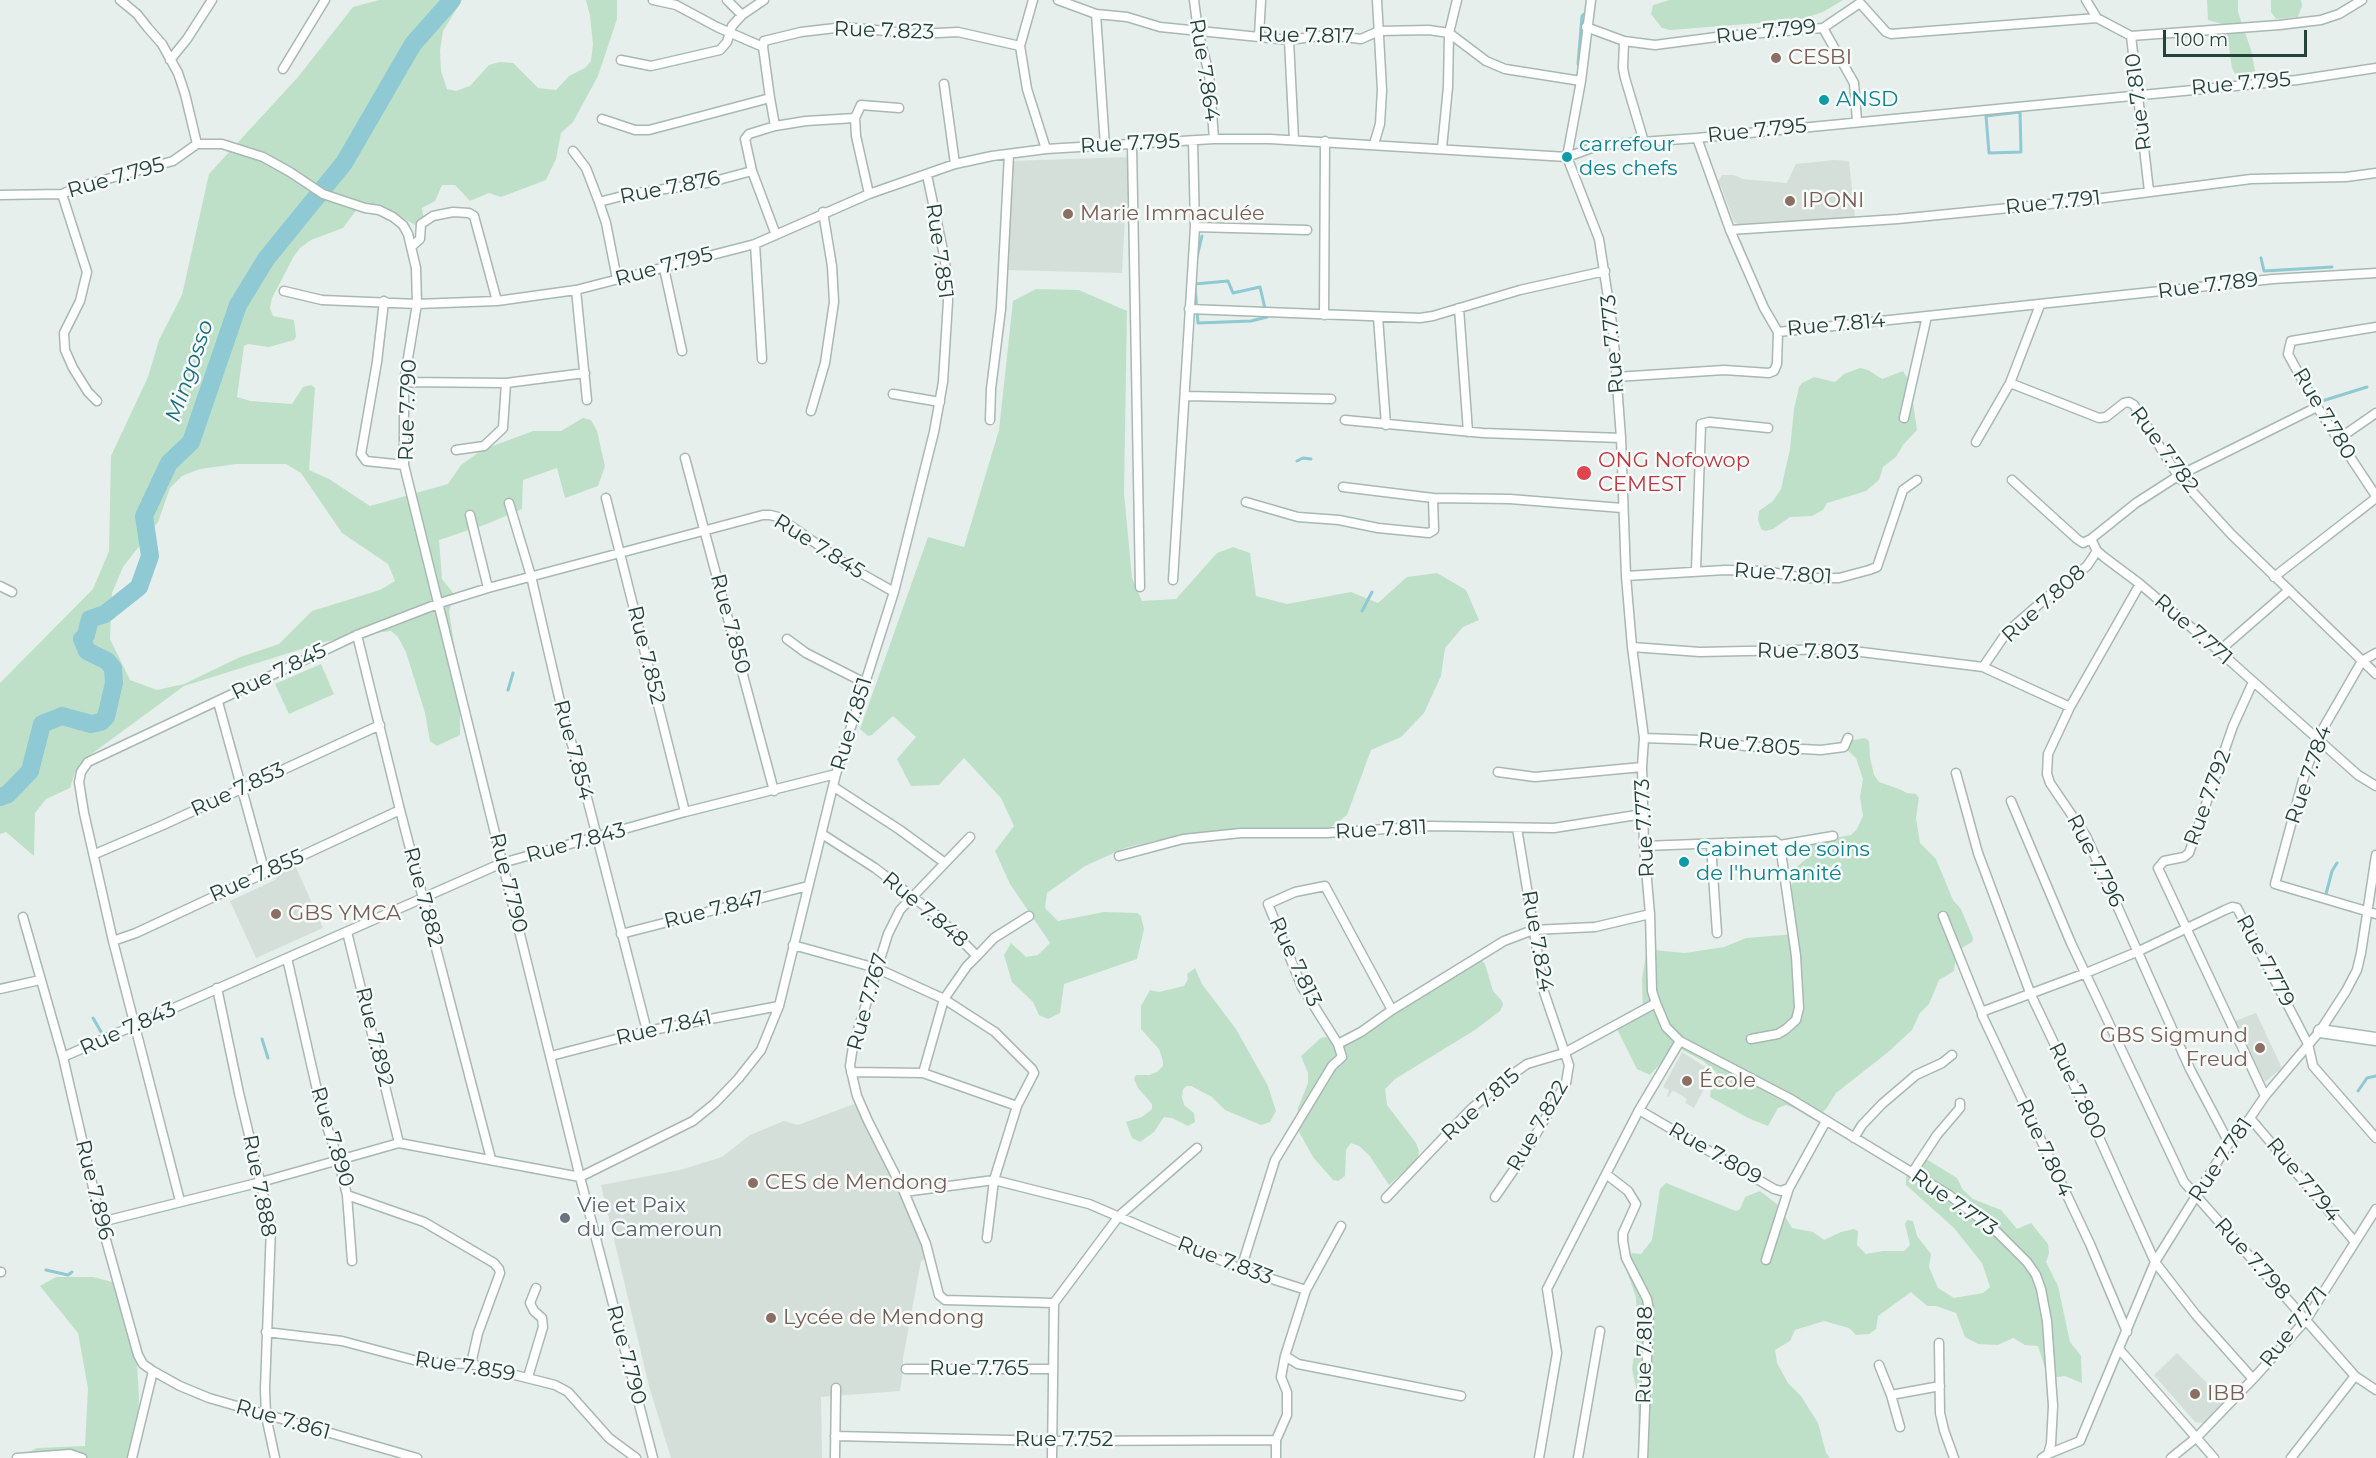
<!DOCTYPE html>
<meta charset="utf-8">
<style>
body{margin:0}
#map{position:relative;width:2376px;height:1458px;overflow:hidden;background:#e6efeb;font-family:Montserrat,sans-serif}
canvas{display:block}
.scale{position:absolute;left:2163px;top:30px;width:144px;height:27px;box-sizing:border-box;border:3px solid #24423a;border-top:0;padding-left:8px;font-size:18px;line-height:21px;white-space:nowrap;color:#24423a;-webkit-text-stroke:4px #f7fbf9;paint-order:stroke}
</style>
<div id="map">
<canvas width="2376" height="1458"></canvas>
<div class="scale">100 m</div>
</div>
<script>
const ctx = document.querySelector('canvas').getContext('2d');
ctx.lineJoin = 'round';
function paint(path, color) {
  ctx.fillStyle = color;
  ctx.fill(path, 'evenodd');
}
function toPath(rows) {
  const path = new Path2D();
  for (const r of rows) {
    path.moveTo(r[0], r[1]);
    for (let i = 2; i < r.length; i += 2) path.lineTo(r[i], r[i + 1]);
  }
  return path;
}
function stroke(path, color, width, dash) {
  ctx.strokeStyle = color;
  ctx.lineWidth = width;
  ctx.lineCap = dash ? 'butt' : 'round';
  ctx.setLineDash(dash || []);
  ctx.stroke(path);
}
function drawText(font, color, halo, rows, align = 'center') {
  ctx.font = font + ' Montserrat,sans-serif';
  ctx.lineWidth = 5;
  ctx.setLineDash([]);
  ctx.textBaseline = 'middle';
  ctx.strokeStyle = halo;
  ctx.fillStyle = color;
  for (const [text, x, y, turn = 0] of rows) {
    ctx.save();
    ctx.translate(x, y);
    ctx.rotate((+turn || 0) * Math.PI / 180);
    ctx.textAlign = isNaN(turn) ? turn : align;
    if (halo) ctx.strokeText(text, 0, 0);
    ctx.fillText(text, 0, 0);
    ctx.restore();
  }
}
const built = toPath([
 [1130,157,1130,186,1125,217,1122,273,1007,270,1011,161],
 [1834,160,1849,161,1855,217,1745,228,1734,222,1721,186,1713,182,1719,180,1722,175,1734,175,1743,179,1787,183,1796,164],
 [295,865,323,928,256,958,230,901,277,879,275,874],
 [2256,1013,2282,1068,2265,1082,2235,1021],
 [1682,1052,1713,1072,1694,1108,1685,1103,1687,1099,1676,1092,1672,1091,1669,1097,1667,1096,1669,1090,1663,1087],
 [854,1104,895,1182,928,1258,921,1261,903,1358,903,1372,900,1391,821,1397,822,1458,671,1458,649,1386,601,1185,680,1170,722,1157,750,1135,784,1121,798,1125],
 [2177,1353,2225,1401,2204,1423,2195,1422,2154,1375]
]);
const green = toPath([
 [379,0,462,0,443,31,440,50,441,71,447,89,456,91,470,86,489,65,500,62,513,63,538,88,556,90,569,76,585,68,591,61,593,44,590,16,586,0,617,0,617,19,598,76,573,122,561,133,556,159,546,180,501,197,489,193,470,201,455,185,442,185,435,201,422,208,424,221,417,226,387,209,361,204,343,228,311,240,300,248,294,256,272,298,270,308,273,316,294,320,296,337,294,340,269,347,248,344,244,346,237,397,250,401,292,404,303,387,311,385,315,388,309,470,329,479,370,506,448,484,461,465,482,450,533,431,561,431,583,418,591,420,597,431,605,466,598,486,565,498,557,468,523,480,522,509,487,524,439,540,442,579,454,594,449,611,460,684,460,735,437,746,430,741,425,713,406,652,398,637,391,631,357,635,324,642,184,686,86,758,75,772,70,788,46,799,35,813,34,856,6,832,0,834,0,683,93,589,109,551,111,456,148,377,159,340,182,295,209,174,298,77,353,7],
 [236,464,286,464,301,473,342,533,388,564,395,581,380,590,312,611,279,644,240,657,184,684,157,690,130,680,110,639,112,593,123,567,158,522,170,488,182,476,200,469],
 [1670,0,1843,0,1823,12,1798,20,1670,30,1662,28,1651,14,1653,5],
 [2207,0,2238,0,2238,12,2251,50,2255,71,2245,78,2236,75,2232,68,2226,25,2208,20],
 [2271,0,2301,0,2302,6,2298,17,2276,19,2271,12],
 [1036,289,1079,290,1127,311,1124,493,1132,578,1142,601,1176,599,1217,553,1233,547,1250,553,1256,596,1287,604,1351,592,1378,603,1407,577,1437,573,1466,590,1479,620,1463,627,1445,648,1441,676,1424,713,1401,737,1371,750,1347,815,1326,831,1255,831,1159,840,1125,848,1085,866,1047,893,1045,908,1058,921,1104,912,1137,913,1141,916,1144,929,1137,959,1064,984,1060,1013,1048,1019,1039,1015,1033,1002,1012,982,1004,955,1011,943,1026,957,1038,955,1050,943,1010,884,995,851,1014,826,1001,798,964,758,939,785,911,786,897,759,916,737,893,716,872,735,868,736,860,729,928,537,964,547,999,430,1013,301],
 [1860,368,1868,370,1882,379,1903,371,1910,382,1917,430,1903,445,1896,457,1883,467,1879,480,1866,491,1827,503,1823,510,1812,516,1790,517,1773,529,1765,531,1761,529,1758,520,1759,511,1773,501,1781,489,1790,449,1794,409,1799,387,1802,383,1814,377,1835,382,1844,374],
 [321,664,334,694,289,714,275,684],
 [1865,738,1869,741,1870,757,1874,775,1879,782,1899,789,1907,793,1916,794,1919,798,1916,818,1920,843,1936,859,1953,900,1961,909,1973,938,1972,942,1957,951,1954,971,1939,980,1929,1004,1920,1013,1912,1030,1887,1053,1836,1093,1826,1109,1814,1120,1794,1108,1786,1105,1778,1108,1768,1126,1748,1118,1710,1097,1711,1088,1717,1081,1716,1072,1703,1061,1679,1048,1671,1047,1662,1062,1650,1075,1637,1069,1617,1029,1643,1014,1642,979,1646,954,1654,950,1685,953,1724,947,1746,938,1795,934,1791,901,1793,870,1811,855,1809,846,1812,842,1851,835,1857,829,1863,816,1860,797,1863,779,1856,758,1846,749,1848,741],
 [1480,958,1485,964,1493,991,1502,1001,1503,1005,1500,1011,1475,1030,1395,1079,1385,1089,1387,1105,1416,1143,1419,1151,1418,1159,1389,1185,1369,1155,1359,1146,1351,1143,1346,1150,1345,1176,1338,1181,1333,1180,1313,1157,1298,1130,1298,1108,1308,1083,1308,1073,1301,1056,1321,1038,1325,1037,1333,1040,1359,1033],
 [1195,968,1202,984,1236,1029,1268,1086,1276,1111,1270,1122,1261,1125,1225,1110,1212,1097,1191,1086,1187,1086,1183,1089,1182,1097,1184,1105,1194,1113,1195,1122,1188,1126,1172,1118,1164,1117,1154,1132,1140,1142,1132,1138,1126,1122,1142,1117,1152,1109,1152,1104,1138,1088,1134,1079,1136,1075,1149,1075,1157,1072,1163,1066,1163,1061,1159,1049,1141,1029,1141,1006,1150,990,1159,992,1184,986,1188,979,1187,974],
 [1923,1157,1957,1178,1963,1190,1973,1199,2001,1210,2017,1229,2031,1223,2048,1244,2049,1253,2046,1262,2058,1286,2070,1342,2081,1356,2082,1383,2065,1376,2048,1378,2038,1346,2025,1345,2013,1338,1998,1345,1978,1344,1965,1337,1956,1313,1936,1306,1927,1306,1911,1292,1878,1316,1876,1329,1869,1334,1856,1335,1849,1328,1824,1321,1795,1330,1790,1341,1775,1350,1777,1363,1788,1383,1801,1396,1818,1423,1826,1453,1830,1458,1639,1458,1638,1396,1632,1369,1637,1336,1636,1297,1626,1269,1629,1256,1632,1253,1641,1254,1652,1240,1660,1189,1666,1183,1736,1211,1740,1209,1745,1197,1760,1191,1778,1205,1792,1228,1813,1232,1824,1240,1841,1232,1854,1229,1858,1231,1857,1245,1866,1254,1883,1251,1904,1251,1910,1245,1905,1224,1907,1220,1913,1221,1917,1236,1931,1254,1929,1267,1938,1288,1954,1298,1983,1293,1990,1287,1982,1263,1954,1228,1906,1185,1906,1177],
 [56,1277,93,1277,112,1282,136,1350,139,1396,137,1458,17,1458,37,1448,85,1446,88,1388,78,1333,40,1286]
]);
const stream = toPath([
 [1578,64,1582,16,1584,14],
 [2020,112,2021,152,1989,153,1986,116,2020,112],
 [1197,257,1202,236],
 [2261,258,2264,271,2332,267],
 [1195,284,1228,281,1233,293,1260,287,1267,317,1251,321,1198,323,1195,287],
 [2317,400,2322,401,2367,387],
 [1297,461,1303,458,1311,459],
 [1362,611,1372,592],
 [508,690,513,673],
 [2326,894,2332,871,2337,863],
 [93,1018,104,1037],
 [262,1039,268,1058],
 [2358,1091,2367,1078,2376,1076],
 [46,1270,68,1275,72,1272]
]);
const river = toPath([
 [0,797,8,794,30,771,42,724,62,716,91,724,101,722,106,717,114,683,113,668,107,661,87,651,82,639,86,635,90,619,105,614,139,587,150,556,144,516,169,463,191,442,238,305,266,259,344,163,413,44,452,0]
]);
const street = toPath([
 [120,0,137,14,148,28,162,44,178,73,185,94,197,144],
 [653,0,676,5,717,27,763,47],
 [727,0,742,15,764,0],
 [1033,0,1020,46,1027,89,1046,149],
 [1058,0,1096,14,1127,17,1160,27,1289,40,1327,35,1361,39,1379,31,1429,30,1449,33,1486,61,1505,69,1581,81],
 [1194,0,1198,31,1209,74,1214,139],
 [1591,0,1581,81,1567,157,1599,239,1613,330,1621,438,1626,576,1632,647,1644,738,1642,767,1644,846,1650,914,1652,991,1656,1003,1666,1027,1680,1041,1789,1098,1949,1195,1996,1231,2027,1262,2036,1275,2041,1289,2047,1321,2053,1406,2051,1444,2048,1454,2042,1458],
 [2086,0,2097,18,2131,36,2149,191],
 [1096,14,1105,146],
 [1586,27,1624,41],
 [1823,28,1854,83,1857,121],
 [1259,36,1261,0],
 [2131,36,2279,25,2321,20,2339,14,2362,0],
 [1289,40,1294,140],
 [170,60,187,39,212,0],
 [621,60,651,66,720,50,727,42,732,26,742,15],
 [283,69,325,0],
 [944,84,955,164],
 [770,98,775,126,806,121,855,118,856,136,869,194],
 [855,118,861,105,899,108],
 [602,119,635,130,649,130,770,98,763,47,764,41,801,32,844,27,917,34,958,32,1020,46],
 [1697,138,1730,230,1764,308,1778,332,1927,316,1904,418],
 [1644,142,1625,78,1623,68,1624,41,1655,45,1724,36,1823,28,1860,3,1886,32,1891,34,2097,18],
 [1132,144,1140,587],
 [1374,144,1380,124,1382,90,1377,0],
 [1442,148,1448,87,1449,33,1457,0],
 [573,151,586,168,599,202],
 [752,171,745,139,749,134,775,126],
 [62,194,87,272,80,301,64,333,65,350,73,368,88,392,97,401],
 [0,195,62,194,78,187,173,161,197,144,222,144,263,157,290,172,323,194,365,208,379,210,393,217,403,225,408,234,416,268,417,304,404,382,404,465,580,1177,653,1458],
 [1195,227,1307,230],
 [1730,230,1898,219,2080,201,2251,179,2346,177,2376,173],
 [755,244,762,359],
 [411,247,420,239,421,224,433,216,453,212,469,213,474,216,497,301],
 [664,268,682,351],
 [617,279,606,223,599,202,630,194,707,183,752,171,776,235],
 [576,290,587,400],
 [284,291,322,300,417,304,497,301,576,290,755,244,869,194,955,164,992,156,1046,149,1214,139,1270,139,1567,157,1600,145,1697,138,2297,80,2376,68],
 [384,301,377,362,361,454,366,461,404,465],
 [2040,305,2010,383,2099,418,2106,417,2124,403,2129,402,2134,405,2178,476,2231,534,2376,674],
 [1459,308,1468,432],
 [1189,309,1420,318,1433,316,1520,290,1605,271],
 [1324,315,1325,141],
 [1927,316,2273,279,2376,273],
 [1378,317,1386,425],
 [2376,327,2291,341,2288,354,2317,407,2376,496],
 [1616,377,1724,370,1769,373,1774,371,1777,364,1778,332],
 [404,382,506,383,585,373],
 [893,394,940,402],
 [1185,396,1331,399],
 [811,411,825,363,834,302,832,266,823,212],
 [990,420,991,389,1001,309,1009,154],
 [1345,420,1483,433,1621,438],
 [2337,440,2376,413],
 [1976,442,2010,383],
 [456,450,484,446,503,428,506,383],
 [685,458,774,791],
 [2012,480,2077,539,2083,543,2091,539,2097,551,2104,557,2140,584,2219,651,2358,775,2376,786],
 [1343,487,1433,498,1510,499,1622,508],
 [606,498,685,812],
 [1246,502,1298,517,1339,520,1378,528,1429,533,1434,530,1433,498],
 [509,503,531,576,565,723,578,763,647,1031],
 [470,515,488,588],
 [2091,539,2136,503,2178,476,2317,407],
 [1696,570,1701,424,1709,422,1768,428],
 [1626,576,1725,570,1765,571,1804,578,1839,578,1869,570,1877,567,1903,490,1917,480],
 [2274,577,2376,498],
 [1173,580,1195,227,1193,141],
 [2140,584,2070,707,2048,754,2047,774,2050,783,2086,836,2190,1069,2229,1143],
 [0,586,12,592],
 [357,635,400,810,491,1159],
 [787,639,806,653,865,683],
 [1632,647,1700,652,1837,649,1983,667],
 [2219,651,2288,591],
 [2376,653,2362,661,2317,739,2303,780,2275,884,2376,914],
 [2253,682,2233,726,2189,853,2184,857,2164,861,2158,868,2265,1096],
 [218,702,265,873],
 [2070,707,1983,667,2007,632,2045,599,2087,566,2097,551],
 [1644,738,1700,740,1745,746,1821,750,1844,747,1848,738],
 [1498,772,1535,777,1642,767],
 [1956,773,1978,853,2031,995,2097,1133,2155,1262,2196,1315,2253,1379],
 [834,787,900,830,945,863,900,910,888,934,853,1046,850,1066,857,1096,868,1121,904,1192,926,1244,939,1295,945,1300,1054,1303],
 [2011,801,2071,943,2184,1182,2355,1376,2376,1390],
 [822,834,875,868,935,914,977,956,967,966,944,999,923,1073],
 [1711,845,1717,933],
 [1780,845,1833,836],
 [1644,846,1775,841,1780,845,1796,956,1799,1008,1796,1020,1786,1029,1778,1034,1751,1039],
 [95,854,163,825,380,725],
 [1119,856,1183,839,1241,833,1326,833,1430,826,1554,828,1643,814],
 [945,863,970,837],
 [1943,916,1982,1013],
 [23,917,63,1057,101,1222,138,1355,143,1364,153,1371,132,1458],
 [347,932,399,1143],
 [621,934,808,886],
 [113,941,136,933,400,810],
 [793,945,876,968,944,999,995,1032,1032,1069,1034,1073,1017,1106,994,1180,987,1238],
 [977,956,994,938,1029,916],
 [287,958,322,1112,338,1159,347,1195,424,1222,494,1263,499,1269,500,1273,478,1333,471,1364],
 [217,988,239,1093,271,1227,265,1389,266,1416,275,1458],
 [0,989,40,980],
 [1392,1010,1361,1032,1338,1044,1302,987,1268,904,1295,892,1325,886,1392,1010,1504,941,1533,930,1595,927,1650,914],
 [551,1056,647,1031,779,1006],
 [63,1057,502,863,685,812,836,774],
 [851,1072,923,1073,1017,1106],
 [1639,1110,1774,1189,1781,1191,1789,1188,1826,1121],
 [2250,1118,2355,1242],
 [1854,1138,1862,1125,1882,1104,1916,1075,1942,1063,1952,1055],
 [1912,1173,1937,1135,1960,1108,1960,1103],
 [904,1192,994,1180,1089,1204,1241,1269,1306,1290,1285,1356,1298,1364,1461,1396],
 [347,1195,352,1261],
 [1495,1197,1522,1158,1566,1083,1569,1065,1544,992,1517,828],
 [1386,1198,1471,1109,1506,1079,1527,1064,1564,1053,1656,1003],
 [180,1201,113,941,84,813,79,782,81,772,88,762,357,635,440,603,488,588,763,515,770,515,778,517,850,567,894,592],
 [101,1222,261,1182,399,1143,580,1177,693,1121,715,1103,738,1079,761,1050,779,1006,836,774,894,592,934,432,943,382,948,301,945,260,927,175],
 [1766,1260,1789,1188],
 [1241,1269,1275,1160,1332,1066,1342,1057,1338,1044],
 [0,1272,1,1272],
 [1306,1290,1341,1226],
 [1054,1303,1119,1216,1197,1148],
 [266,1332,342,1341,421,1362,471,1364,555,1385,568,1392,609,1438,636,1458],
 [2127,1332,2090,1244,1982,1015,1984,1011,2086,973,2139,951,2225,910,2232,907,2237,908,2308,1044,2313,1066,2376,1138],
 [1939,1343,1940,1413,1944,1430,1954,1458],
 [2119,1349,2214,1458],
 [1879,1365,1891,1395,1940,1386],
 [906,1369,1053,1369],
 [153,1371,180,1386,209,1398,417,1458],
 [528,1377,543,1327,542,1318,534,1311,530,1303,536,1288],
 [1891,1395,1900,1427],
 [835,1436,1052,1441,1276,1440],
 [2048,1454,2080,1441,2155,1262,2229,1143,2250,1118,2265,1096,2320,1031,2346,991,2357,970,2361,953,2376,855],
 [17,1458,70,1454,82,1458],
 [835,1458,836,1388],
 [1052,1458,1054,1303],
 [1276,1458,1276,1440,1287,1415,1287,1392,1281,1377,1285,1356],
 [1539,1458,1557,1353,1547,1289,1606,1174],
 [1578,1458,1600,1331],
 [1643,1458,1649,1310,1647,1299,1626,1258,1623,1241,1623,1233,1636,1204,1628,1191,1606,1174,1639,1110,1680,1041],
 [2171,1458,2197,1437,2253,1379,2306,1320,2376,1209],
 [2291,1458,2355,1376]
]);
const secondary = toPath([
 [2320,1031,2376,1039]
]);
const markers = [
 [1776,58,6,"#8d6e63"],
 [1824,100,6,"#0f9aa8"],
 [1567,157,6,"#0f9aa8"],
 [1790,201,6,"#8d6e63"],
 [1068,214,6,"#8d6e63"],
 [1584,473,8,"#e0444e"],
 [1684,862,6,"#0f9aa8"],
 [276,914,6,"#8d6e63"],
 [2260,1048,6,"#8d6e63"],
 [1687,1081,6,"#8d6e63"],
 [753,1183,6,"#8d6e63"],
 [565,1218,6,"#6b7280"],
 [771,1318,6,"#8d6e63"],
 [2195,1394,6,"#8d6e63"]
];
const streetNames = [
 ["Rue 7.823",884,31,2],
 ["Rue 7.799",1766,32,-6],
 ["Rue 7.817",1306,36,1],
 ["Rue 7.864",1204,70,81],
 ["Rue 7.795",2241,84,-5],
 ["Rue 7.810",2139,102,-97],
 ["Rue 7.795",1757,131,-6],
 ["Rue 7.795",1130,144,-3],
 ["Rue 7.795",116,178,-16],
 ["Rue 7.876",670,188,-11],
 ["Rue 7.791",2053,203,-6],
 ["Rue 7.851",939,251,82],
 ["Rue 7.795",664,267,-15],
 ["Rue 7.789",2208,286,-7],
 ["Rue 7.814",1836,325,-5],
 ["Rue 7.773",1613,344,-95],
 ["Rue 7.790",408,410,-88],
 ["Rue 7.780",2324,414,59],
 ["Rue 7.782",2164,450,54],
 ["Rue 7.845",819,547,32],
 ["Rue 7.801",1783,574,4],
 ["Rue 7.808",2044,604,-42],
 ["Rue 7.850",730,624,75],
 ["Rue 7.771",2193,630,41],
 ["Rue 7.803",1808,652,1],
 ["Rue 7.852",646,655,76],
 ["Rue 7.845",279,672,-26],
 ["Rue 7.851",852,724,-73],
 ["Rue 7.805",1749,745,5],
 ["Rue 7.854",573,750,75],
 ["Rue 7.784",2309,775,-71],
 ["Rue 7.853",238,790,-25],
 ["Rue 7.792",2208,798,-70],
 ["Rue 7.773",1645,828,-93],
 ["Rue 7.811",1381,830,-3],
 ["Rue 7.843",576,843,-15],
 ["Rue 7.796",2095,861,63],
 ["Rue 7.855",257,876,-24],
 ["Rue 7.790",508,883,76],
 ["Rue 7.882",423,897,75],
 ["Rue 7.847",714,910,-14],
 ["Rue 7.848",925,910,40],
 ["Rue 7.824",1537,941,80],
 ["Rue 7.779",2265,961,62],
 ["Rue 7.813",1295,962,65],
 ["Rue 7.767",868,1002,-74],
 ["Rue 7.841",664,1028,-13],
 ["Rue 7.843",128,1029,-24],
 ["Rue 7.892",374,1037,76],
 ["Rue 7.800",2077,1091,64],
 ["Rue 7.815",1481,1105,-42],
 ["Rue 7.822",1538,1126,-60],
 ["Rue 7.890",332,1137,73],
 ["Rue 7.804",2044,1148,65],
 ["Rue 7.809",1715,1154,30],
 ["Rue 7.781",2221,1160,-56],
 ["Rue 7.794",2303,1180,50],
 ["Rue 7.888",259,1186,79],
 ["Rue 7.896",94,1190,76],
 ["Rue 7.773",1954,1203,35],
 ["Rue 7.798",2252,1259,48],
 ["Rue 7.833",1225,1261,21],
 ["Rue 7.771",2294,1327,-52],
 ["Rue 7.790",626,1355,75],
 ["Rue 7.818",1645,1355,-89],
 ["Rue 7.859",465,1367,9],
 ["Rue 7.765",979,1369],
 ["Rue 7.861",283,1420,16],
 ["Rue 7.752",1064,1440]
];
const educationNames = [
 ["CESBI",1788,58],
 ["IPONI",1802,201],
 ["Marie Immaculée",1080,214],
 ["GBS YMCA",288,914],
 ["GBS Sigmund",2248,1036,"right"],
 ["Freud",2248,1060,"right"],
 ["École",1699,1081],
 ["CES de Mendong",765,1183],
 ["Lycée de Mendong",783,1318],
 ["IBB",2207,1394]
];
const cultureNames = [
 ["ANSD",1836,100],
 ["carrefour",1579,145],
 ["des chefs",1579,169],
 ["Cabinet de soins",1696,850],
 ["de l'humanité",1696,874]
];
const healthNames = [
 ["ONG Nofowop",1598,461],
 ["CEMEST",1598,485]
];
const worshipNames = [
 ["Vie et Paix",577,1206],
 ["du Cameroun",577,1230]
];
const waterNames = [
 ["Mingosso",190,371,-71]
];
paint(built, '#d4dfda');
paint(green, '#bfe0c8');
stroke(stream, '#8ec9d4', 3);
stroke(river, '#8ec9d4', 18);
stroke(street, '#a8b8b2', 11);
stroke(secondary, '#a4bbb3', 15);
stroke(street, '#fff', 8);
stroke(secondary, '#fff', 12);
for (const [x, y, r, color] of markers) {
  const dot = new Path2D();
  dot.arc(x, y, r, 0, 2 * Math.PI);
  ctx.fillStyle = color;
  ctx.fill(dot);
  stroke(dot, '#f7fbf9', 2);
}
drawText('21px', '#24423a', '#f7fbf9', streetNames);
drawText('21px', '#785e54', '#f7fbf9', educationNames, 'left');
drawText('21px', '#0d838f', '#f7fbf9', cultureNames, 'left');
drawText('21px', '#be3a42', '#f7fbf9', healthNames, 'left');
drawText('21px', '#5b616d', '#f7fbf9', worshipNames, 'left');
drawText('italic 22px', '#1c6f80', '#f7fbf9', waterNames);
</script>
